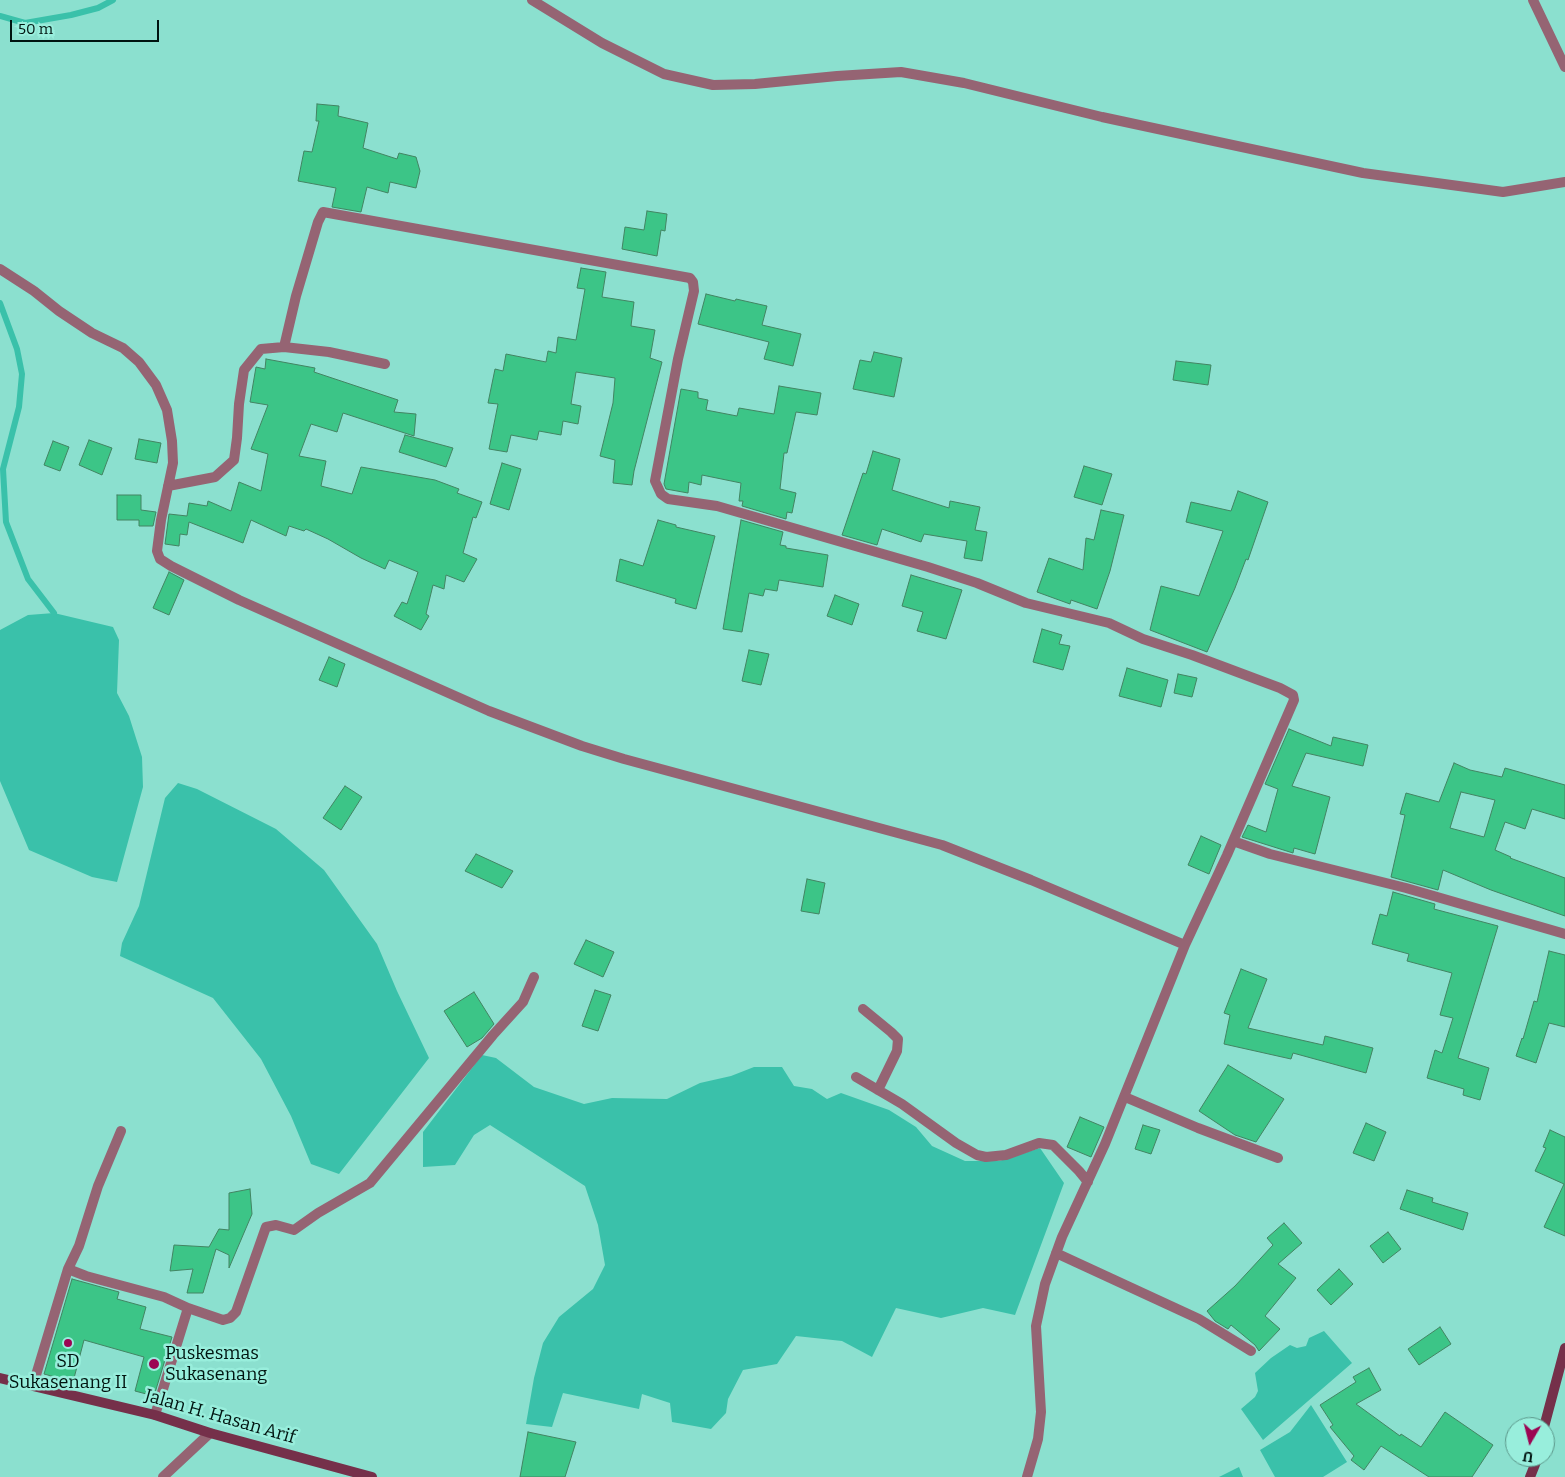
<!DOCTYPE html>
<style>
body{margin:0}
#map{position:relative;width:1565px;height:1477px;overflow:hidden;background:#8be0cf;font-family:Bitter,serif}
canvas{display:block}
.north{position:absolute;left:1505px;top:1417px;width:50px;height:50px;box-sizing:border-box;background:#98eedc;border:1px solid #5b978a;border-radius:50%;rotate:188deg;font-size:14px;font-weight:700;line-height:20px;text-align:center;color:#001410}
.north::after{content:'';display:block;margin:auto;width:18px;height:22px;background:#9c0553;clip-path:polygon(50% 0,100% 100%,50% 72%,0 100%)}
.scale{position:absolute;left:10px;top:20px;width:149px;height:22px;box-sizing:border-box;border:2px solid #001410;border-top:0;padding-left:6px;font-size:15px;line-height:18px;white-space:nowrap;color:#001410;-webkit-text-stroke:4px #98eedc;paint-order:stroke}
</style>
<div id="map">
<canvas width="1565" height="1477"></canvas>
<div class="north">U</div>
<div class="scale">50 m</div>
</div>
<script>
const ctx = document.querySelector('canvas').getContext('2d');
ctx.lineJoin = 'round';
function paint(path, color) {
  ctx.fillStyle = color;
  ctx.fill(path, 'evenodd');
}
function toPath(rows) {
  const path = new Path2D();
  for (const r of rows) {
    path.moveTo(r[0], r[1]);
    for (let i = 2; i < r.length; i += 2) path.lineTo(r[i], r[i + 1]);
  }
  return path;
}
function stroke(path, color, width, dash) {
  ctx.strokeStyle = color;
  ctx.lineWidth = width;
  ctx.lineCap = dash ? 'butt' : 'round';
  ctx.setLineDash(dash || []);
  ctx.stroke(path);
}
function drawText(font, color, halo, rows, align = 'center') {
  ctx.font = font + ' Bitter,serif';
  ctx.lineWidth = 5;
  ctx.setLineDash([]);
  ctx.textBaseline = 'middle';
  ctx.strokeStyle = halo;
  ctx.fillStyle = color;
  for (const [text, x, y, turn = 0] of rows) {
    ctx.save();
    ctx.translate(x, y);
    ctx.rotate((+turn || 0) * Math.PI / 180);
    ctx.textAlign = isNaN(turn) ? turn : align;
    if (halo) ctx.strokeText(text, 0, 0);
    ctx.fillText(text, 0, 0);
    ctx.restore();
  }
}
const water = toPath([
 [54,613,113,627,119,640,117,693,129,716,142,757,143,787,117,882,92,877,29,850,0,781,0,630,28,615],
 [178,783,197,789,276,829,324,870,377,944,397,991,429,1058,339,1174,311,1164,291,1116,261,1059,213,998,120,956,122,943,139,906,165,798],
 [482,1055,496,1058,534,1087,584,1104,612,1098,667,1099,700,1083,731,1076,754,1067,782,1067,794,1086,812,1089,827,1099,841,1093,889,1110,916,1127,932,1146,965,1161,999,1161,1040,1148,1064,1183,1015,1315,983,1308,941,1318,896,1308,872,1357,842,1341,796,1336,777,1364,743,1370,728,1399,726,1413,711,1429,672,1422,670,1403,642,1394,639,1409,563,1393,552,1427,526,1424,534,1378,543,1343,559,1317,593,1289,605,1265,598,1225,585,1186,490,1125,474,1135,455,1165,423,1167,423,1132],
 [1324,1331,1352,1363,1263,1440,1241,1409,1255,1397,1258,1391,1255,1373,1271,1358,1290,1345,1297,1348,1306,1346,1309,1338],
 [1311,1405,1347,1462,1323,1477,1275,1477,1260,1450,1290,1432],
 [1239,1467,1243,1477,1219,1477]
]);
const stream = toPath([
 [0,16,25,23,71,15,98,8,113,0],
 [0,303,17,349,22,374,19,407,3,469,6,522,28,579,54,613]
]);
const building = toPath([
 [317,104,339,106,338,116,368,123,363,148,397,159,399,153,416,157,420,171,416,188,390,182,388,193,367,187,361,212,332,207,336,188,298,181,304,151,312,152,319,121,316,121,317,104],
 [647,211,667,214,665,231,661,230,657,256,622,249,625,227,644,230,647,211],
 [581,268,606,272,602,297,634,302,631,326,655,330,650,358,662,362,634,471,632,485,613,483,615,460,600,456,613,403,615,378,576,372,571,404,581,406,578,424,563,421,561,435,539,431,537,440,511,435,507,452,489,449,498,404,488,403,495,369,503,371,506,354,546,362,548,351,556,353,558,337,576,340,585,289,577,288,581,268],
 [706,294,735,301,736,299,767,306,762,325,801,334,793,366,764,359,769,342,698,324,706,294],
 [874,352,902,358,894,397,853,389,860,360,871,362,874,352],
 [266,359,315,368,314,372,398,400,394,412,416,414,414,436,343,413,337,432,311,424,299,456,326,461,321,486,352,494,361,467,435,480,459,489,457,493,482,502,476,518,473,517,463,553,477,559,464,582,446,575,444,589,433,585,426,614,429,616,421,630,394,616,402,602,407,604,418,572,389,560,385,569,361,558,328,539,306,529,304,531,289,526,286,536,251,520,243,543,189,522,187,535,180,534,179,546,165,544,169,514,187,516,189,503,207,506,208,501,231,511,239,482,261,491,268,454,251,449,268,405,250,402,256,367,265,369,266,359],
 [1176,361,1211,365,1208,385,1173,380,1176,361],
 [779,386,821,393,817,415,796,412,787,453,784,453,780,489,796,493,792,513,787,512,786,519,742,506,743,501,739,501,741,483,702,475,701,485,689,482,688,493,666,489,664,484,681,389,698,392,698,398,708,400,706,410,737,416,739,408,774,414,779,386],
 [405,435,453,448,446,467,399,452,405,435],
 [139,439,161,443,157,463,135,459,139,439],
 [89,440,112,448,102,475,79,465,89,440],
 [53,441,69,447,60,471,44,465,53,441],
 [873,451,900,459,892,490,949,508,950,501,980,507,975,530,987,532,982,561,964,558,967,541,924,534,921,542,882,529,877,545,842,535,863,473,866,474,873,451],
 [502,463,521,469,509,510,490,504,502,463],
 [1084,466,1112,474,1102,505,1074,497,1084,466],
 [1238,491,1268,502,1248,560,1246,559,1235,588,1207,652,1150,630,1161,586,1199,596,1223,531,1186,522,1191,502,1231,511,1238,491],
 [117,495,141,495,141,510,156,512,153,526,139,526,139,520,117,520,117,495],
 [1101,510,1124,515,1110,571,1097,609,1071,600,1070,604,1037,592,1049,558,1083,570,1086,538,1094,540,1101,510],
 [658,520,676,525,676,527,715,536,696,609,675,603,676,599,616,581,620,559,643,566,658,520],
 [741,520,783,532,780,545,786,546,786,548,828,555,823,587,779,580,777,591,765,589,763,596,749,593,742,632,723,629,741,520],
 [169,572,184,580,169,615,153,608,169,572],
 [911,575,962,590,946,639,917,631,923,612,902,606,911,575],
 [835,595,859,604,852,625,827,616,835,595],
 [1042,629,1062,635,1059,644,1070,646,1063,670,1033,662,1042,629],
 [749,650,769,654,761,685,742,681,749,650],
 [329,657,345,664,337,687,319,680,329,657],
 [1127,668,1168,680,1161,707,1119,696,1127,668],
 [1178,674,1197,678,1192,697,1174,693,1178,674],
 [1289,729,1331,746,1333,737,1368,745,1363,766,1306,753,1292,786,1330,797,1315,854,1294,848,1293,853,1242,837,1248,825,1266,832,1278,789,1265,784,1289,729],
 [1454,763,1470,770,1502,777,1505,768,1565,785,1565,819,1532,809,1525,829,1505,822,1495,850,1511,857,1510,858,1565,878,1565,916,1491,890,1443,870,1438,890,1391,877,1405,815,1400,814,1406,793,1439,802,1454,763],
 [1461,792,1495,800,1484,837,1450,828,1461,792],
 [345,786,362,797,341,830,323,818,345,786],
 [1201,836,1221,845,1209,874,1188,865,1201,836],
 [476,854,513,871,502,888,465,871,476,854],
 [807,879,825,883,819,914,801,911,807,879],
 [1393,892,1435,904,1434,909,1498,926,1458,1058,1489,1068,1480,1100,1463,1095,1464,1089,1427,1078,1435,1050,1442,1053,1453,1018,1440,1015,1452,973,1407,961,1409,954,1372,944,1380,914,1387,916,1393,892],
 [586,940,614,952,603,977,574,964,586,940],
 [1549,951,1565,955,1565,1027,1549,1023,1536,1063,1516,1056,1522,1038,1523,1039,1534,1001,1537,1002,1549,951],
 [1241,969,1267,979,1248,1028,1323,1045,1325,1036,1373,1048,1366,1073,1293,1053,1291,1059,1224,1044,1230,1015,1224,1013,1241,969],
 [595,990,611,995,598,1031,582,1026,595,990],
 [474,992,494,1024,482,1038,467,1047,444,1011,474,992],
 [1228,1065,1284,1099,1256,1142,1235,1135,1199,1111,1228,1065],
 [1080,1117,1104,1127,1091,1157,1067,1147,1080,1117],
 [1366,1123,1386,1132,1374,1161,1353,1153,1366,1123],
 [1143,1125,1160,1130,1151,1154,1135,1149,1143,1125],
 [1550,1130,1565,1137,1565,1236,1544,1227,1564,1184,1535,1171,1546,1148,1543,1147,1550,1130],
 [250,1189,252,1214,229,1268,229,1255,216,1249,203,1293,187,1293,193,1269,170,1271,174,1245,209,1247,219,1229,229,1230,229,1193,250,1189],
 [1407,1190,1433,1198,1432,1202,1468,1213,1463,1230,1400,1209,1407,1190],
 [1284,1223,1302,1243,1278,1264,1296,1278,1265,1316,1280,1329,1259,1351,1255,1345,1231,1325,1228,1329,1215,1321,1207,1311,1235,1286,1273,1245,1267,1238,1284,1223],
 [1388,1232,1401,1249,1383,1263,1370,1246,1388,1232],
 [1339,1269,1353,1284,1331,1305,1317,1290,1339,1269],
 [72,1279,119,1292,117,1299,146,1307,140,1329,172,1337,154,1396,135,1391,144,1357,84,1340,73,1382,44,1374,72,1279],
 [1440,1327,1451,1344,1419,1365,1408,1349,1440,1327],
 [1369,1368,1381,1390,1356,1404,1400,1436,1401,1434,1421,1447,1445,1412,1493,1445,1472,1477,1429,1477,1381,1446,1364,1470,1351,1460,1354,1456,1330,1427,1333,1425,1320,1405,1356,1382,1353,1377,1369,1368],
 [528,1432,576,1442,565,1477,520,1477,528,1432]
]);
const street = toPath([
 [532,0,602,43,664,74,713,85,755,84,837,76,901,72,964,83,1102,117,1363,173,1503,192,1565,182],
 [1533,0,1565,67],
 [0,269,34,291,59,311,92,333,123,348,139,362,156,385,167,410,172,441,173,463,161,520,157,551,160,559,171,566,239,600,489,711,582,746,624,759,942,845,1031,880,1185,945],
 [385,364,329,352,284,347,296,296,318,222,323,212,690,278,693,282,694,291,678,359,655,481,661,494,668,499,717,506,928,567,977,583,1026,603,1109,623,1143,639,1192,655,1280,688,1293,695,1294,700,1227,855,1185,945,1105,1144,1062,1237,1045,1284,1036,1326,1041,1412,1038,1439,1027,1477],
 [168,486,215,477,234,460,237,438,239,404,244,370,261,349,284,347],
 [1233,841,1270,854,1406,888,1565,934],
 [863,1009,891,1032,898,1039,897,1051,878,1090],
 [856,1077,902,1104,956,1143,977,1155,986,1157,1006,1155,1039,1143,1053,1145,1079,1171,1088,1182],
 [1125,1097,1198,1128,1278,1158],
 [1056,1253,1199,1319,1251,1351],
 [68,1269,86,1276,164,1297,188,1308],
 [33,1385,68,1269,79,1246,98,1186,121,1131],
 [155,1415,188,1308,223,1320,230,1318,236,1312,266,1227,276,1225,294,1230,318,1213,370,1183,493,1035,523,1002,534,977],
 [163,1477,210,1433]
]);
const secondary = toPath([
 [0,1378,155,1415,210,1433,372,1477],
 [1544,1427,1565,1348],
 [1530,1477,1538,1457]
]);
const markers = [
 [68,1343,5,"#9c0553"],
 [154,1364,6,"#9c0553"]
];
const poiNames = [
 ["Puskesmas",165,1354],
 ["Sukasenang",165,1375],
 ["SD",68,1362,"center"],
 ["Sukasenang II",68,1383,"center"]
];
const streetNames = [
 ["Jalan H. Hasan Arif",220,1417,16]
];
paint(water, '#3ac1aa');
stroke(stream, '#3ac1aa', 6);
paint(building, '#3cc587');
stroke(building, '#428462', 1);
stroke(street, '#956473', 10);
stroke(secondary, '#75304a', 10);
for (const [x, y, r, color] of markers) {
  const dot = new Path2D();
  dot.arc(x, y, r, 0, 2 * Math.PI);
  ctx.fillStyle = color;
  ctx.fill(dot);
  stroke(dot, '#98eedc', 2);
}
drawText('18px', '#001410', '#98eedc', poiNames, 'left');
drawText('18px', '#001410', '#98eedc', streetNames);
</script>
